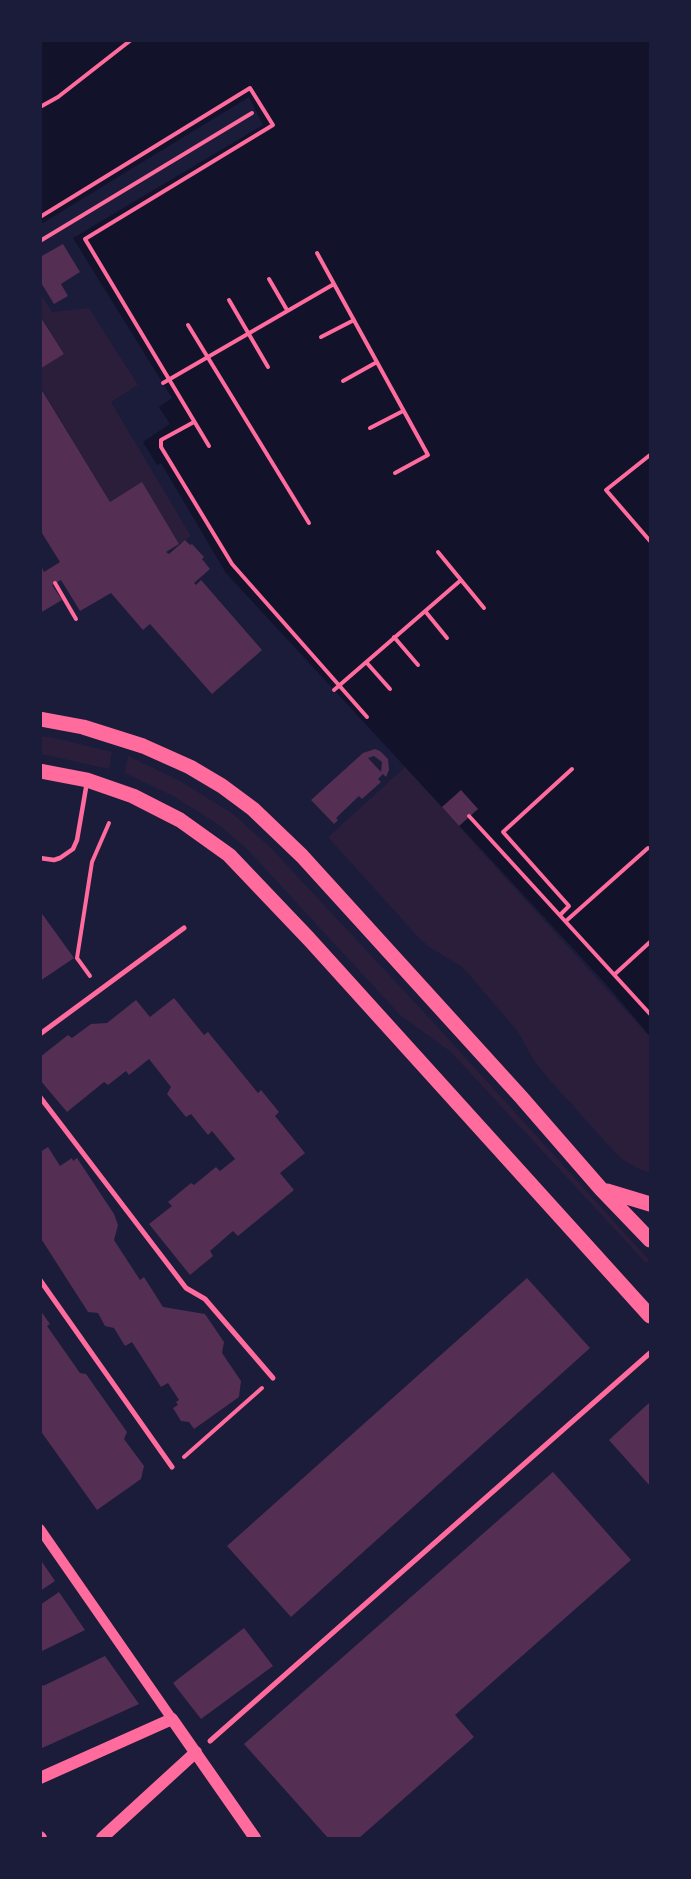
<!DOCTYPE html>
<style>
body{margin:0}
#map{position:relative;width:691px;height:1879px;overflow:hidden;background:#1b1b3a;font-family:"Alegreya Sans",sans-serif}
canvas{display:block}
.frame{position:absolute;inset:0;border:42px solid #1b1b3a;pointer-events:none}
</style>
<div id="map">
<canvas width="691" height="1879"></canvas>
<div class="frame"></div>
</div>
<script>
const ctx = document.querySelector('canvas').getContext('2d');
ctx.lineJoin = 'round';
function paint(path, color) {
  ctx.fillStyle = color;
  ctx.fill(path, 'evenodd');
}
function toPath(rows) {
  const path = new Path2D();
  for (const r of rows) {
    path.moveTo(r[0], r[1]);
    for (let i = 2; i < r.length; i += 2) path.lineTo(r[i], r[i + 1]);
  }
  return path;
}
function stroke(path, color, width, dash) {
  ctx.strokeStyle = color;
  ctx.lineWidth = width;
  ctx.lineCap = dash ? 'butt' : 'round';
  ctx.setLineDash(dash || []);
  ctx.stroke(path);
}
const green = toPath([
 [41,294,52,312,89,308,138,385,111,402,191,536,179,544,142,483,110,502,41,387,40,369,64,354,41,316],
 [41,736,55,738,112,752,109,769,41,754],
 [128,756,180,781,233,814,270,847,434,1023,649,1260,646,1263,451,1052,401,1016,247,849,219,825,175,797,125,773],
 [405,767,650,1037,650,1173,637,1168,622,1159,610,1147,547,1077,533,1059,518,1032,473,979,461,966,429,947,418,937,328,837]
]);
const water = toPath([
 [41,41,650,41,650,1036,606,984,226,573,161,463,157,465,143,442,170,424,159,407,172,398,73,238,263,125,249,97,41,224]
]);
const building = toPath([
 [63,244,80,272,61,284,68,296,54,304,40,281,40,257],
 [40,316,64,354,40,369],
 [40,387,110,502,142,482,179,544,166,552,169,554,185,540,190,545,192,544,204,557,202,559,210,569,194,583,196,585,201,580,262,650,212,694,150,624,143,630,111,593,80,611,61,580,52,585,62,600,40,613,40,570,42,568,44,572,60,562,40,530],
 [375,749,380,751,388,759,389,770,386,777,383,774,378,779,381,782,362,799,359,796,336,818,338,820,334,824,311,800,363,753],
 [374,756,382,762,381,772,368,758],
 [461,790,478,809,459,826,442,807],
 [40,911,74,958,40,981],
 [174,998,204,1035,208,1032,258,1093,261,1090,279,1112,275,1116,305,1153,280,1173,294,1190,238,1236,233,1231,210,1251,213,1256,190,1275,149,1224,172,1206,168,1202,191,1183,194,1185,216,1167,220,1171,235,1159,212,1131,208,1135,191,1114,186,1117,167,1094,171,1087,149,1059,129,1075,126,1071,108,1085,104,1082,67,1112,40,1080,40,1057,68,1035,72,1038,91,1024,107,1023,136,1000,150,1017],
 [48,1147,60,1166,72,1158,73,1161,77,1158,114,1214,118,1225,114,1240,140,1280,144,1277,163,1307,205,1314,224,1342,222,1353,241,1381,239,1397,194,1429,189,1422,181,1421,173,1408,178,1405,176,1402,179,1400,168,1383,161,1387,132,1342,125,1346,114,1328,105,1326,98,1313,88,1312,40,1237,40,1152],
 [527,1278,590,1348,291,1617,227,1546],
 [40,1310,50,1324,47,1326,80,1373,86,1374,127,1432,124,1439,144,1466,141,1479,97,1510,40,1430],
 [650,1402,650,1486,609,1440],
 [553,1472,631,1560,455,1715,474,1737,359,1838,328,1838,244,1744],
 [40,1559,55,1581,40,1591],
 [59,1592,85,1630,40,1652,40,1605],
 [244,1628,273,1666,201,1719,173,1683],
 [105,1656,139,1704,40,1749,40,1682,43,1686]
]);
const path = toPath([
 [40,107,58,97,131,40],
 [40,217,250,88,273,125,85,239,209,446],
 [40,241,252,113],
 [317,253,428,455,395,473],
 [269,279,287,310],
 [229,300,268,367],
 [188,325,309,523],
 [321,337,354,320],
 [343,381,377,362],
 [163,383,334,284],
 [194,422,161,440,161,447,232,564,367,717],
 [370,428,403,411],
 [650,455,606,490,650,541],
 [438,552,484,608],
 [55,583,76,619],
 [425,611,447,638],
 [394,637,418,665],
 [366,662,390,689],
 [334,690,461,580],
 [469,816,650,1014],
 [560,915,569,906,503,832,572,769],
 [566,921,648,848],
 [615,974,650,942],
 [90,976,77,958,92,862,109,823],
 [184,1457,262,1388]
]);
const service = toPath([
 [40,858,54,860,60,858,73,849,77,840,87,782]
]);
const pedestrian = toPath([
 [40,1034,184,928],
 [40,1097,186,1288,205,1299,273,1378],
 [40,1280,172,1467],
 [210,1741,650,1353]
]);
const tertiary = toPath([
 [40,1529,172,1719]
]);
const secondary = toPath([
 [40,1778,172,1719,255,1838],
 [40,1837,41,1838],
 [102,1838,196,1752]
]);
const primary = toPath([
 [40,719,83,727,143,746,190,767,222,786,253,809,302,856,521,1097,601,1189,650,1240],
 [40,771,87,780,133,796,180,820,229,855,309,939,650,1316],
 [607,1191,650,1204]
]);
paint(green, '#2a1e3b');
paint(water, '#12122b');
paint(building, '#542f53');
stroke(path, '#ff6b9d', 4);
stroke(service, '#ff6b9d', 4.5);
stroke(pedestrian, '#ff6b9d', 5);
stroke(tertiary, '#ff6b9d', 10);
stroke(secondary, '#ff6b9d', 12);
stroke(primary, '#ff6b9d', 15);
</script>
